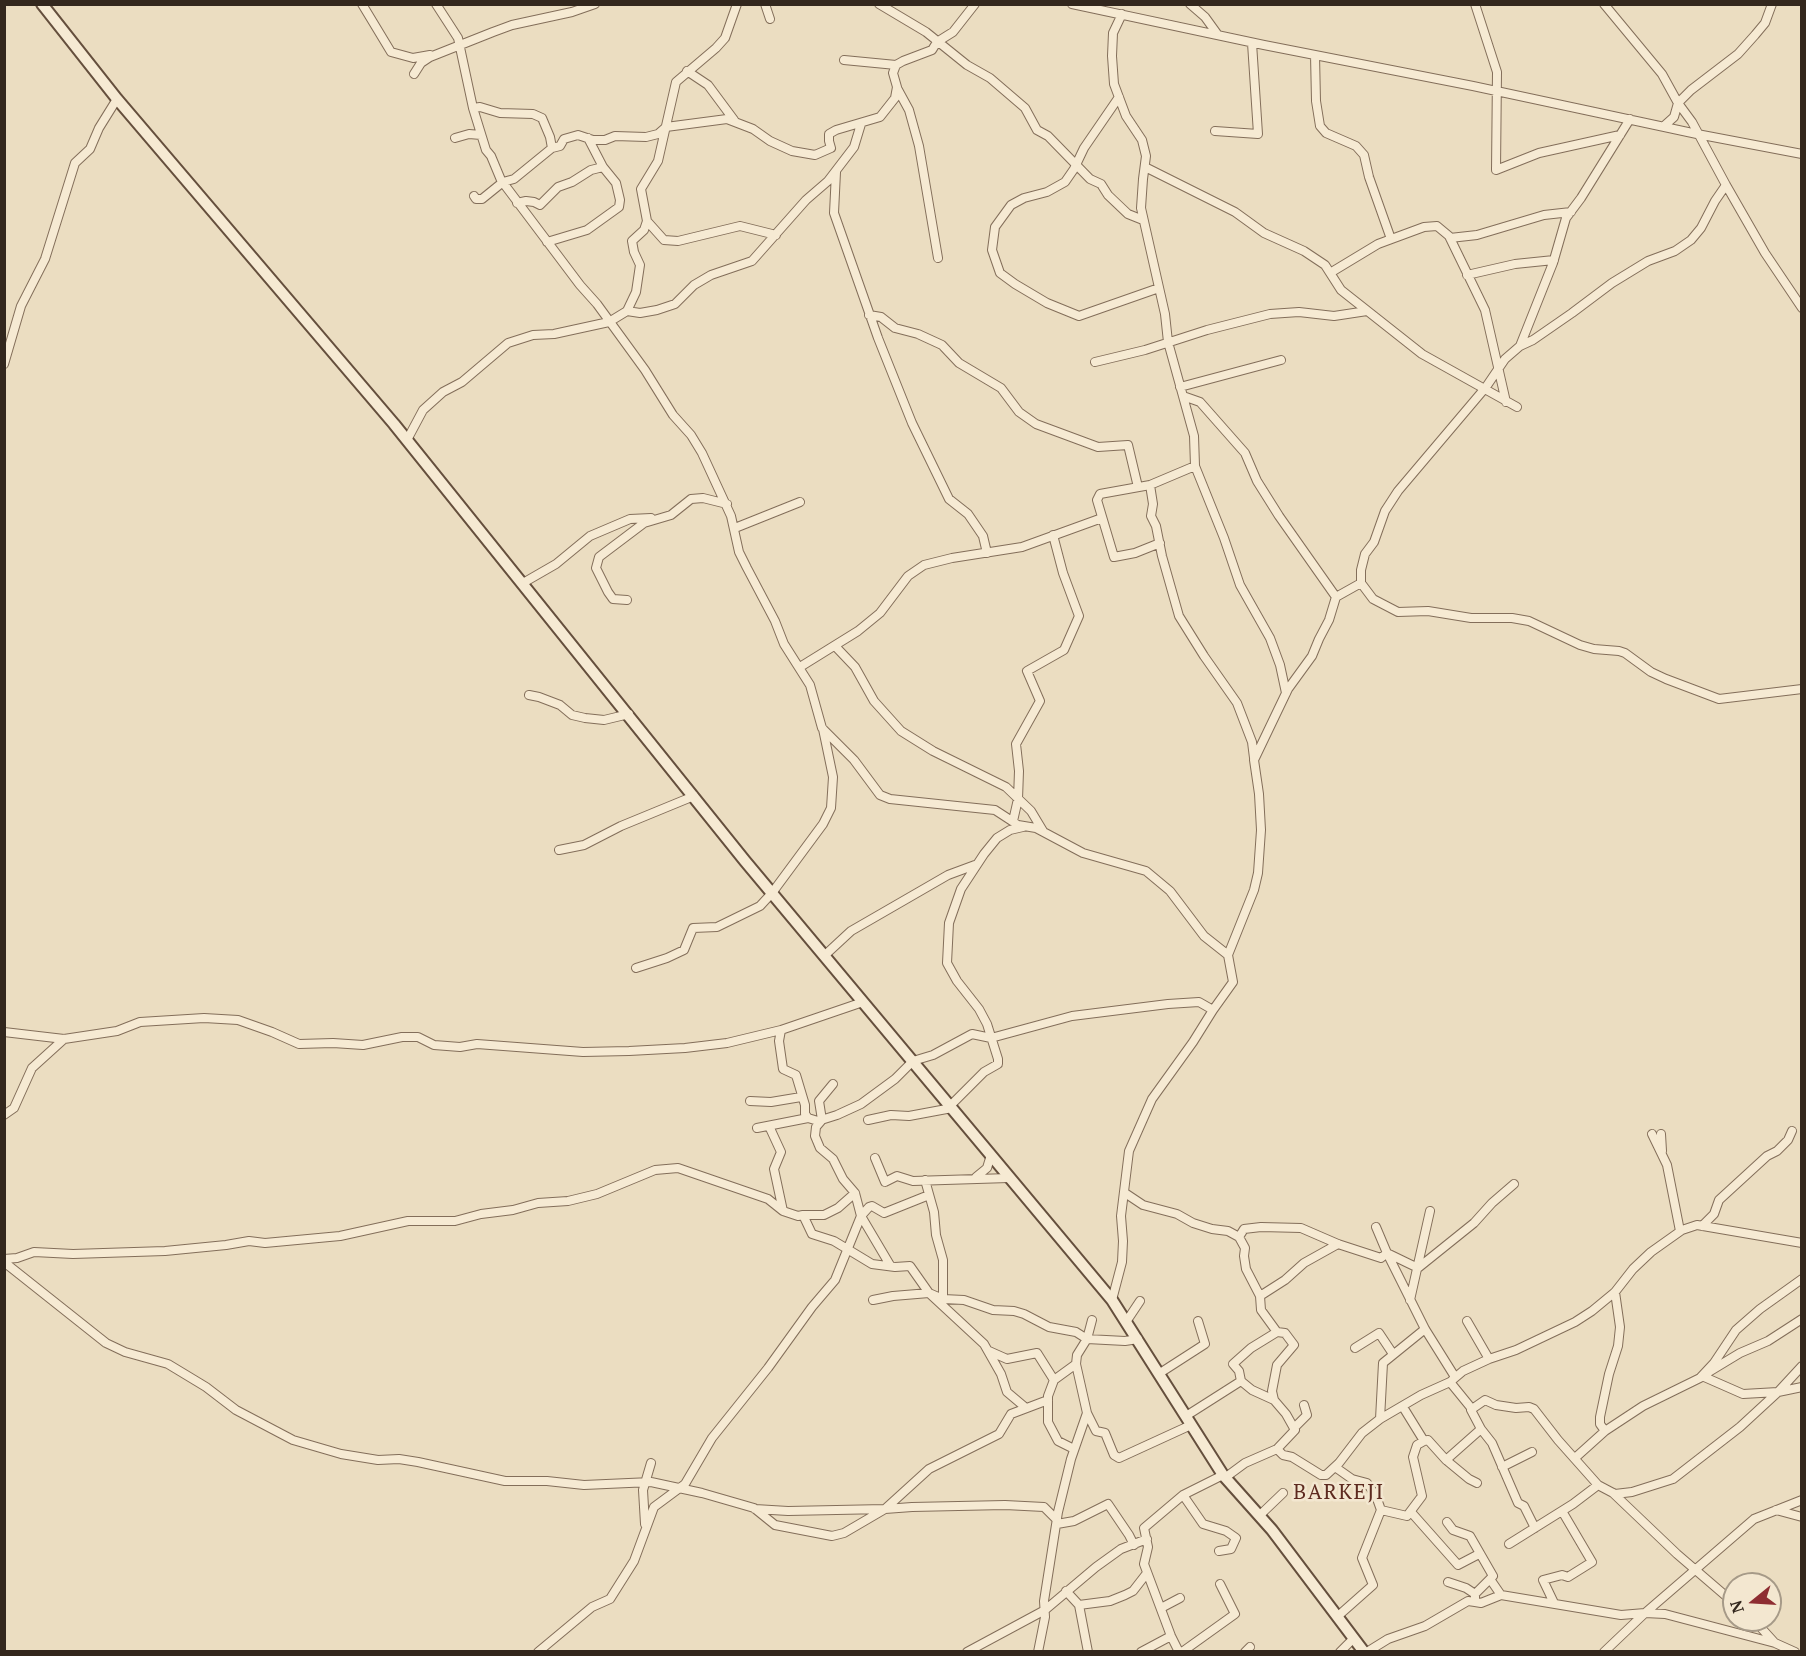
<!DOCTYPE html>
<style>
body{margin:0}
#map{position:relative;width:1806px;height:1656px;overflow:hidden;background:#ebddc1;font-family:"PT Serif",serif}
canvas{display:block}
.frame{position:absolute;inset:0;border:6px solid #33271d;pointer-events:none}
.north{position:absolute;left:1722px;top:1572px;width:60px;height:60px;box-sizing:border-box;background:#f3e7d0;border:2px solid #a69a88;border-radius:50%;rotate:252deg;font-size:16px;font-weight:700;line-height:24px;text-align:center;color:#33271d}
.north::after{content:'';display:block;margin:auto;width:21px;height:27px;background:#8e2d32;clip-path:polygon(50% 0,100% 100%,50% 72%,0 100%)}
</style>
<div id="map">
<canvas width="1806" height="1656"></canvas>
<div class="frame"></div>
<div class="north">N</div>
</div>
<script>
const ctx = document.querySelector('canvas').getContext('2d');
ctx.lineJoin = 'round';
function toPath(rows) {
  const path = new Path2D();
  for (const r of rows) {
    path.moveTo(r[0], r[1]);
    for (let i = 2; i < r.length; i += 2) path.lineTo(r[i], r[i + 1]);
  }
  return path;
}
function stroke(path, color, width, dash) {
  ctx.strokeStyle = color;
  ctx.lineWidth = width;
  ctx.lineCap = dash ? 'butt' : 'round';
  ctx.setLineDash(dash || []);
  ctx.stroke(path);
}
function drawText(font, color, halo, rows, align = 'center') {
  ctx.font = font + ' "PT Serif",serif';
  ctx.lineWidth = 5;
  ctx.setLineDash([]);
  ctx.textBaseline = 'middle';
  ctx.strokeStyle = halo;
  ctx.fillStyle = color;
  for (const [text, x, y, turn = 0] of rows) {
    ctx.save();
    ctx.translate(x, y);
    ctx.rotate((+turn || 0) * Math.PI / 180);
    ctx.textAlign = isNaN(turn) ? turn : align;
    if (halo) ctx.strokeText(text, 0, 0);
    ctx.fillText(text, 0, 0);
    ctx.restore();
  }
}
const street = toPath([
 [362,4,391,52,413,58,430,55],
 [436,4,458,38,473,108],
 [765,4,770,19],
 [879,4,926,32,967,65,990,78,1025,108,1037,130,1048,136,1090,179,1101,184,1108,195,1128,214,1143,220],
 [975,4,953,32,937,42,932,50,903,61,896,65,893,73,897,87,895,98,880,117,836,130,829,134,829,141,831,148,815,155,792,151,770,141,753,129,727,119,666,127,658,134,646,137,615,136,605,140,593,140,578,135,564,139,560,146,552,148,550,137,542,118,533,114,500,113,480,107,473,108,486,150,491,156,501,180,580,285,597,304,645,370,673,415,691,435,702,453,731,516,739,552,747,568,775,621,784,644,810,685,822,728,854,760,880,795,890,799,995,810,1018,825,1036,828,1083,853,1146,871,1170,891,1204,936,1228,955],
 [1072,4,1264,45,1473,86,1697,134,1802,154],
 [1190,4,1205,17,1218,35],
 [1475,4,1497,72,1496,170,1539,153,1620,135],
 [1604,4,1662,74,1678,103,1692,122,1726,185,1765,253,1802,308],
 [1122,14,1113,33,1112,56,1114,84,1126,116,1142,140,1146,156,1143,179,1141,208,1165,314,1168,342,1194,436,1195,466,1224,538,1240,585,1270,638,1280,665,1286,693],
 [1315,55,1316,101,1320,126,1326,133,1356,146,1364,155,1369,177,1391,239],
 [844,60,896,65],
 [687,71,708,85,734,120],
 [414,74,421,63,430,57,493,32,512,25,572,12,595,4],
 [897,88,909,110,919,146,938,258],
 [1119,97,1084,148,1074,169,1065,182,1047,192,1024,198,1011,205,995,227,992,250,1000,273,1015,284,1047,303,1079,316,1159,288],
 [1664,126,1674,117,1678,103,1691,90,1738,54,1755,35,1765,23,1772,4],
 [1215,131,1258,134,1252,43],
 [455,138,469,134,481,135],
 [1145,167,1235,212,1264,233,1304,251,1325,265,1341,290,1422,354,1517,407],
 [836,172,834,213,878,338,912,423,949,499,968,514,983,536,987,553],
 [474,196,476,199,482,199,503,182,514,179,552,148],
 [517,203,526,201,534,202,540,205,558,187,572,182,591,170,603,167],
 [647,221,664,240,678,241,740,226,776,235],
 [1450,238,1477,235,1544,215,1571,212],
 [547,242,587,230,619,207,620,200,616,183,603,167,588,138],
 [1330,273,1378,244,1424,227,1437,226,1449,236,1485,310,1506,402],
 [1467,275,1515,264,1554,260],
 [627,311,640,313,657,310,675,304,694,285,711,275,752,261,806,200,828,181,854,147,861,124],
 [869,315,881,317,895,328,918,334,942,345,959,363,1001,388,1019,412,1036,424,1098,447,1128,445,1138,487],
 [1520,346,1553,263,1566,218,1581,198,1630,119],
 [1095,362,1145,350,1207,330,1270,314,1299,312,1334,316,1367,311],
 [4,364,21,306,45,259,75,163,90,149,99,128,117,99],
 [1180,387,1281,360],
 [1183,396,1200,402,1245,453,1257,481,1279,516,1336,597],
 [407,440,423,410,443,392,462,382,508,343,533,335,554,334,609,322,627,311,636,292,640,265,634,252,632,241,644,230,647,221,641,189,658,161,676,82,716,48,725,38,737,4],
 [1150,485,1153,504,1151,516,1156,526,1162,556,1179,616,1204,656,1237,703,1252,742,1254,758],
 [735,528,800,502],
 [1160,543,1135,553,1114,557,1097,500,1100,494,1150,485,1195,466],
 [523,583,556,564,590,536,630,519,651,518],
 [1361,583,1373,599,1398,612,1428,611,1471,618,1512,618,1529,621,1580,645,1594,649,1619,651,1625,653,1651,672,1666,679,1719,699,1802,689],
 [627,600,613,599,608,592,596,568,599,557,644,523,671,515,691,499,703,498,727,504],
 [835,646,855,667,874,701,901,731,933,751,1006,787,1031,811,1043,831],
 [800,667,858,631,880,613,908,576,924,565,952,558,1022,547,1102,518],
 [529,695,539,697,560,705,572,715,585,718,604,720,629,714],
 [1013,821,1018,799,1019,771,1016,744,1040,701,1027,671,1064,650,1079,616,1063,573,1053,535],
 [559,850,584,845,621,826,694,796],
 [824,956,851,931,948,875,975,865],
 [636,968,667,958,684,950,693,928,717,927,760,906,772,893,823,824,831,808,833,777,823,729],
 [781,1030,779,1041,783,1069,796,1075,805,1105,805,1114,808,1118],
 [4,1032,64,1039,117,1031,140,1022,204,1018,238,1020,272,1032,299,1044,333,1043,363,1045,402,1037,418,1037,434,1045,460,1047,477,1044,583,1052,629,1051,685,1048,727,1043,781,1030,863,1002],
 [833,1084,819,1101,822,1120,816,1127,815,1136,820,1148,833,1159,843,1179,855,1193,861,1216,890,1265],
 [750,1101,771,1102,801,1097],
 [950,1106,984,1072,998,1064,998,1059,987,1024,979,1009,957,981,947,963,949,923,961,889,984,854,997,838,1010,830,1023,827],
 [4,1115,14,1108,32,1068,64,1039],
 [868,1120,891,1115,909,1116,952,1108],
 [769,1126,781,1152,774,1169,783,1211,798,1216,803,1215,812,1234,834,1241,872,1264,895,1267,910,1266,929,1293,943,1299,964,1300,993,1310,1014,1311,1024,1314,1049,1327,1076,1332,1087,1339,1125,1341,1138,1339],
 [757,1128,808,1118,818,1121,837,1115,861,1104,895,1079,913,1061,933,1055,972,1034,991,1038,1072,1016,1168,1004,1199,1002,1213,1010,1233,982,1228,955,1254,890,1258,873,1261,830,1259,794,1254,760,1288,689,1312,656,1319,639,1329,620,1336,597,1361,583,1361,570,1365,554,1374,542,1385,511,1398,491,1486,387,1505,359,1520,346,1533,340,1572,313,1612,283,1648,261,1675,251,1691,240,1701,228,1715,201,1726,185],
 [1652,1134,1667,1165,1680,1231],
 [1661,1134,1662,1151],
 [875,1158,885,1182,897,1176,913,1181,1009,1178],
 [976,1177,987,1168,991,1155],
 [925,1180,934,1212,936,1235,943,1260,943,1299],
 [1125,1193,1143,1205,1177,1214,1193,1223,1212,1229,1228,1231,1239,1237],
 [803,1215,824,1215,838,1208,855,1193],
 [1702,1226,1714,1214,1719,1200,1767,1156,1777,1151,1788,1140,1792,1131],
 [1376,1227,1387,1253,1418,1268,1474,1223,1492,1203,1514,1184],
 [4,1259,17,1258,34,1252,73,1254,165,1251,226,1245,249,1241,265,1243,340,1236,408,1221,455,1221,481,1214,513,1210,538,1203,568,1201,597,1194,655,1170,678,1168,768,1199,783,1211],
 [4,1262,106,1343,125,1352,168,1364,206,1387,236,1410,293,1440,341,1454,378,1460,399,1459,418,1462,505,1481,547,1481,584,1485,651,1482,702,1493,754,1508,775,1525,832,1536,844,1533,885,1509,912,1507,1005,1505,1044,1507,1057,1520],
 [1260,1296,1285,1280,1304,1263,1338,1244],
 [873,1300,893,1296,929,1293,984,1344,1001,1374,1007,1392,1026,1408],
 [1112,1300,1122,1262,1123,1241,1121,1216,1129,1151,1152,1099,1193,1042,1213,1010],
 [1410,1300,1430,1211],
 [1802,1319,1768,1341,1740,1353,1702,1376,1743,1394,1778,1392,1802,1387],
 [1467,1321,1489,1359],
 [1126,1322,1140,1301],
 [1355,1348,1379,1333,1393,1354],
 [989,1351,1007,1359,1037,1353,1054,1380],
 [1160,1373,1205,1344,1198,1321],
 [1450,1382,1472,1409,1471,1410,1481,1429,1492,1443,1518,1503,1524,1506,1535,1528],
 [1274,1400,1252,1390,1241,1381,1239,1371,1233,1364,1251,1348,1277,1332],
 [1403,1407,1424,1441,1428,1440,1446,1460,1469,1479,1477,1483],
 [1472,1409,1485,1400,1496,1405,1516,1408,1529,1407,1534,1409,1558,1440,1598,1485,1615,1494,1632,1492,1673,1479,1740,1427,1778,1392,1802,1366],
 [1087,1413,1096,1431,1105,1433,1114,1455,1119,1458,1191,1425],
 [1186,1416,1241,1381],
 [1380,1419,1383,1363,1425,1329],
 [1294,1428,1307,1415,1304,1405],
 [1605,1431,1600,1424,1600,1417,1609,1374,1618,1346,1620,1327,1615,1292],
 [1074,1449,1058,1441,1048,1422,1048,1396,1054,1380,1076,1364],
 [1277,1449,1283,1455,1292,1457,1321,1475,1326,1475,1339,1463,1362,1433,1380,1419,1421,1395,1450,1382,1463,1371,1489,1359,1516,1350,1575,1322,1592,1311,1615,1292,1633,1269,1651,1252,1682,1230,1697,1225,1802,1243],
 [1575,1458,1605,1431,1643,1406,1700,1378,1714,1363,1736,1330,1760,1309,1802,1279],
 [1446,1460,1481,1429],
 [1335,1467,1352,1479,1367,1483,1376,1496,1381,1510,1407,1516,1422,1496,1413,1457,1417,1445,1424,1441],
 [1502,1467,1532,1452],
 [1226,1477,1245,1463,1277,1449,1295,1430,1286,1414,1274,1400,1272,1391,1277,1365,1294,1345,1285,1333,1277,1332,1261,1310,1260,1296,1246,1269,1244,1256,1245,1248,1239,1237,1244,1229,1261,1227,1301,1228,1338,1244,1381,1258,1387,1253,1425,1329,1455,1377],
 [1613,1493,1677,1554,1734,1603],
 [1183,1495,1203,1524,1226,1531,1236,1538,1231,1549,1219,1551],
 [755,1509,788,1511,885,1509,929,1469,999,1434,1011,1414,1048,1400],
 [1776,1510,1802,1517],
 [1411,1512,1458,1565,1479,1554],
 [1260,1515,1283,1493],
 [645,1524,643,1490,651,1463],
 [1057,1524,1074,1521,1108,1504,1129,1535,1134,1545],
 [1509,1544,1573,1504,1598,1485],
 [1490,1579,1501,1595],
 [1448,1582,1466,1588,1475,1594],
 [1066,1591,1079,1605,1088,1652],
 [1475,1602,1481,1603,1501,1595,1621,1615,1645,1613,1665,1614,1775,1643,1795,1652],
 [1554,1603,1543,1580,1562,1575,1568,1577,1592,1562,1562,1511],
 [1079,1605,1110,1601,1125,1595,1133,1591,1147,1573],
 [1161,1608,1180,1598],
 [1338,1616,1373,1585,1362,1558,1381,1510],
 [1754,1620,1774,1642],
 [538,1652,592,1607,610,1599,634,1561,654,1507,685,1484,712,1438,768,1368,812,1307,835,1280,861,1216,869,1207,872,1206,884,1213,929,1195],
 [967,1652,1045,1610,1096,1567,1121,1549,1147,1539],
 [1038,1652,1045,1617,1044,1601,1058,1512,1071,1459,1087,1413,1076,1364,1077,1355,1087,1339,1092,1320],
 [1141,1652,1171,1636],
 [1179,1652,1171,1636,1144,1564,1148,1547,1144,1528,1183,1495,1223,1475],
 [1182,1652,1235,1614,1220,1584],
 [1245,1652,1250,1647],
 [1340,1652,1354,1638],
 [1367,1652,1388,1639,1425,1626,1468,1601,1475,1602,1475,1594,1493,1576,1470,1536,1453,1530,1447,1522],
 [1604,1652,1645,1613,1754,1519,1802,1500]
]);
const secondary = toPath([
 [42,4,117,99,394,424,745,861,1112,1300,1223,1475,1272,1530,1364,1652]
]);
const quarterNames = [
 ["BARKEJI",1339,1493]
];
stroke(street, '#836e5a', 10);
stroke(secondary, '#654f3d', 14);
stroke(street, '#f6ead3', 8);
stroke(secondary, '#f6ead3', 10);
ctx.letterSpacing = '1.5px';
drawText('21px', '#5d2a1f', '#f3e7d0', quarterNames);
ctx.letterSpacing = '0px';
</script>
